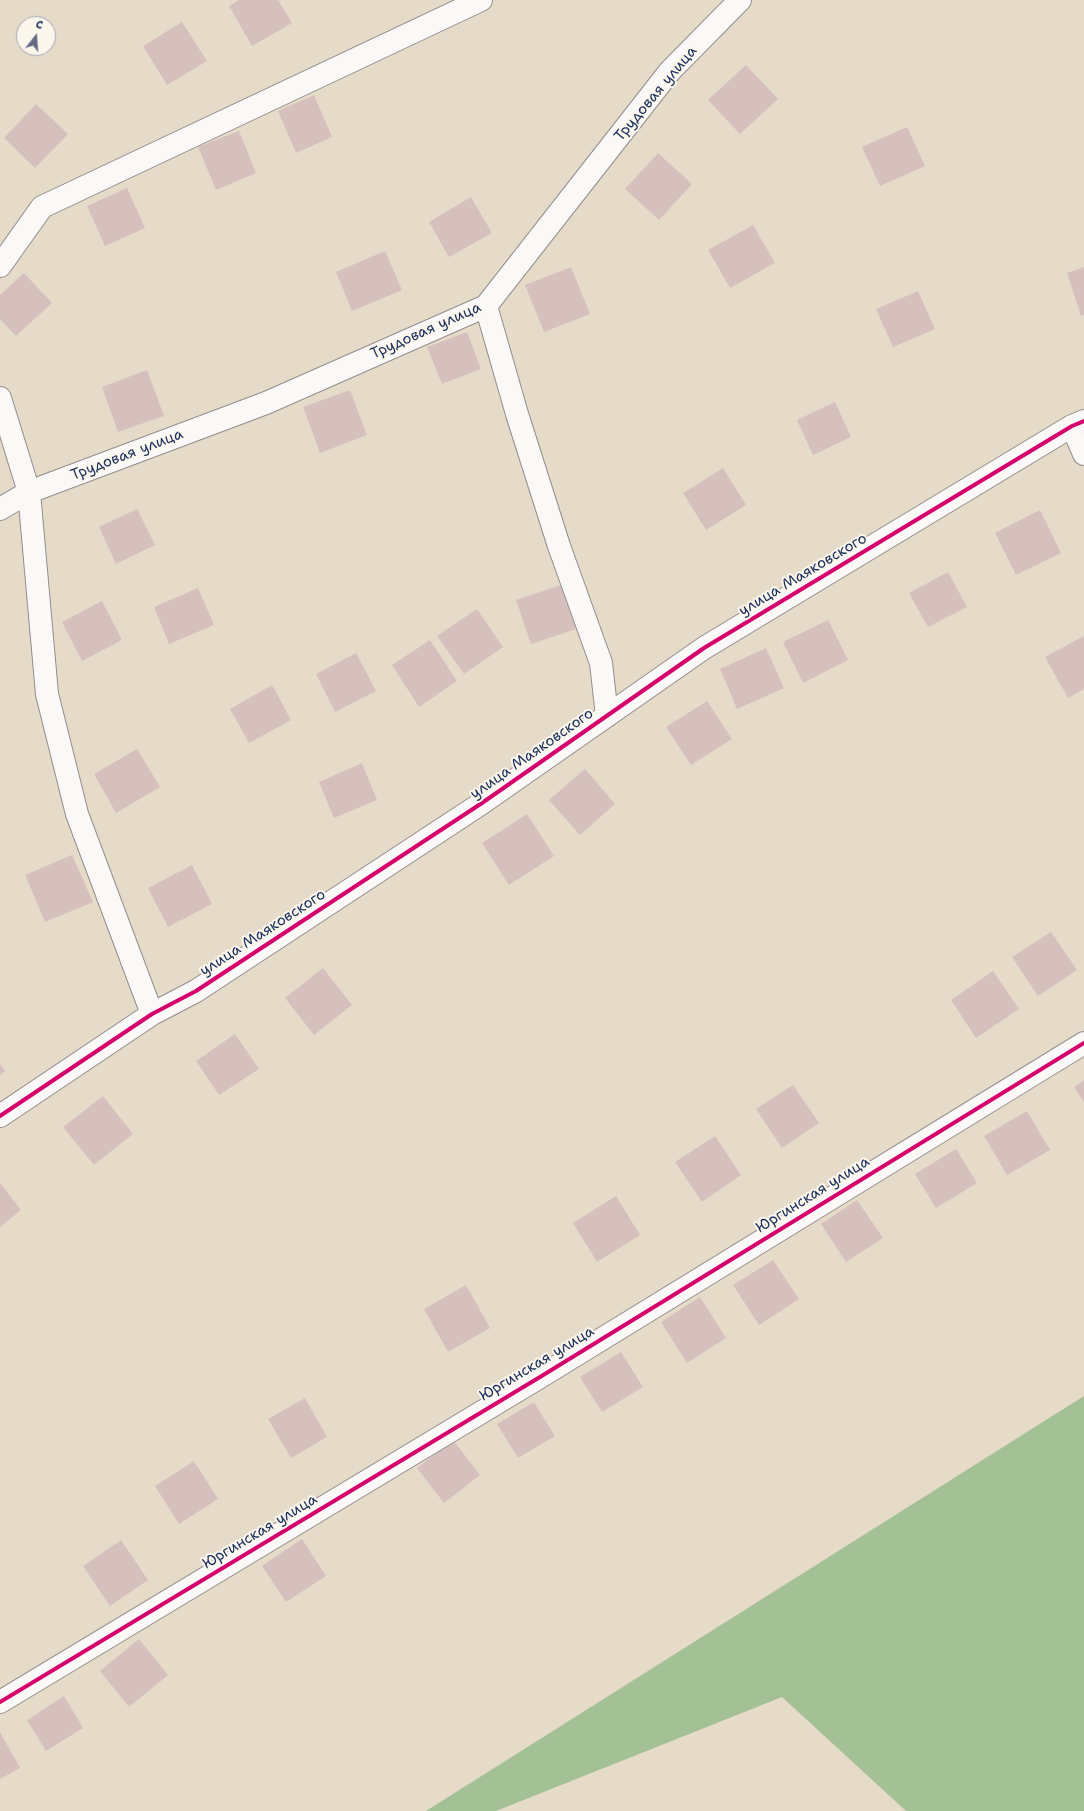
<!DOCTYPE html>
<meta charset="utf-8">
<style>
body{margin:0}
#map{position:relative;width:1084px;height:1811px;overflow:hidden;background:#e6dac9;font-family:"Shantell Sans",sans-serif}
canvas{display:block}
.north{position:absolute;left:16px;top:16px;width:40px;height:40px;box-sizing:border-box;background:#fbf7ec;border:1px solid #a1a7b3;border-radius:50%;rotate:17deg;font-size:11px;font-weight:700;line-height:16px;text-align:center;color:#1b2f5e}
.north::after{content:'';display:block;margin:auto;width:14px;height:18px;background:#626b83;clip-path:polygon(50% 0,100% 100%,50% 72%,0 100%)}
</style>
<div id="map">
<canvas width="1084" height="1811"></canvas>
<div class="north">С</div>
</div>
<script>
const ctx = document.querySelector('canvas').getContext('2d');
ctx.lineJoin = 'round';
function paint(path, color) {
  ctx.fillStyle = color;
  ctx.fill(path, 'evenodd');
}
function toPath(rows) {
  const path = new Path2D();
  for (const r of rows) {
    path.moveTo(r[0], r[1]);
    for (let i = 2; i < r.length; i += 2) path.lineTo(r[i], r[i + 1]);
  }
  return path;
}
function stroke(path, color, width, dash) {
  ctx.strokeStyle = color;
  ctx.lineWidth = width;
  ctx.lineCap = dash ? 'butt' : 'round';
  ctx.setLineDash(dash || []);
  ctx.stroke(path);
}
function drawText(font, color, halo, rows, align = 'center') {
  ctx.font = font + ' "Shantell Sans",sans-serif';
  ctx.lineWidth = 4;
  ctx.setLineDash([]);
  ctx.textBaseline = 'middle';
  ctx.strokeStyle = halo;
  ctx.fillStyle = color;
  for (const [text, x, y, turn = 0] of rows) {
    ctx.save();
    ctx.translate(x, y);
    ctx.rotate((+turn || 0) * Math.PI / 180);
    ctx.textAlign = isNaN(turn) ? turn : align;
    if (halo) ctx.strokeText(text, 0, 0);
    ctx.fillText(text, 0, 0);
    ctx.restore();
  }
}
const forest = toPath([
 [1084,1396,1084,1811,906,1811,782,1697,496,1811,426,1811]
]);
const building = toPath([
 [239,0,278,0,292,23,252,46,229,6],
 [182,22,207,61,167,85,143,46],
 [746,65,778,99,740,134,708,100],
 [314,95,332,137,296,153,278,111],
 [36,104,68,134,35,168,4,138],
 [907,127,925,166,880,186,862,147],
 [239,131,256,173,216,190,198,147],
 [658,153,692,184,659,220,625,189],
 [127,188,145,228,105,246,87,206],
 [471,197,492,233,449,257,429,222],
 [753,225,775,263,730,288,708,250],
 [385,251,402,290,352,311,336,272],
 [571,267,590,314,544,332,525,285],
 [1084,267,1084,315,1081,316,1067,273],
 [24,273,52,303,16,336,0,319,0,295],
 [918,291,935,329,893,347,876,309],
 [467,332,481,369,442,384,427,347],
 [147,370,164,416,118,432,102,387],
 [350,390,367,435,320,453,303,407],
 [835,402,851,437,813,455,797,420],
 [723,468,746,505,706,530,683,493],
 [137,509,155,545,116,564,99,527],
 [1040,510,1061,553,1016,575,995,533],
 [948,572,967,607,928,627,909,593],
 [561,585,576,629,531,644,516,600],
 [198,588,214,625,169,644,154,607],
 [102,601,122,640,82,661,62,622],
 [477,609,503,647,464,674,437,636],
 [828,620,848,660,803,683,783,642],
 [1084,636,1084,689,1068,698,1045,657],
 [430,640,457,681,419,707,392,665],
 [766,648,784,688,737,709,720,669],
 [356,653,376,691,335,712,316,674],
 [272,685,291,720,249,743,230,709],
 [707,701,732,739,691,765,666,727],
 [137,749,160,787,116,813,94,774],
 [362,763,377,800,334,818,319,782],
 [585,769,615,804,580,835,549,800],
 [527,814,554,856,509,885,482,843],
 [72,855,93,902,45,922,25,875],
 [192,865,212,904,168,927,148,888],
 [1051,932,1077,970,1038,996,1012,957],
 [323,968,352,1005,314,1035,285,998],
 [993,971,1019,1009,976,1038,951,1000],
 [235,1034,259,1069,219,1095,196,1061],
 [0,1064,5,1071,0,1075],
 [1084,1080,1084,1102,1074,1087],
 [793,1085,819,1123,782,1148,756,1109],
 [103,1096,133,1134,94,1165,63,1127],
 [1027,1111,1050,1150,1007,1175,984,1136],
 [715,1136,741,1175,702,1202,675,1162],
 [956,1149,977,1183,936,1208,915,1174],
 [0,1183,21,1210,0,1227],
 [616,1196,640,1235,597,1262,573,1223],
 [857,1200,883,1238,846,1262,821,1224],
 [773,1260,799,1299,759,1325,733,1285],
 [466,1285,490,1328,448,1352,424,1309],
 [700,1297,726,1338,687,1363,661,1322],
 [621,1352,643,1387,602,1412,580,1377],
 [305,1398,327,1437,291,1458,268,1419],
 [534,1402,555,1436,518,1458,497,1424],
 [453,1440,480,1475,444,1503,417,1468],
 [194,1461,218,1499,179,1524,155,1486],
 [302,1539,326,1576,286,1602,262,1566],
 [121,1540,148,1580,110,1606,83,1566],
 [139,1639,168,1675,129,1707,100,1671],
 [64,1696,83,1728,46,1751,27,1720],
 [0,1732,20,1768,0,1779]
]);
const minor = toPath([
 [0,266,42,207,481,0],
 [486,306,517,414,559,546,601,663,607,716],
 [0,398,29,492,47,694,77,814,152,1014],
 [1072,426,1084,454],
 [0,509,29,492,266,403,486,306,670,71,740,0],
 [0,1116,152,1014,196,991,482,803,704,648,1072,426,1084,421],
 [0,1702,540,1377,1084,1043]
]);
const cycleway = toPath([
 [0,1116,152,1014,196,991,482,803,704,648,1072,426,1084,421],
 [0,1702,540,1377,1084,1043]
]);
const streetNames = [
 ["Трудовая улица",656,94,-50],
 ["Трудовая улица",426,331,-24],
 ["Трудовая улица",127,455,-21],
 ["улица Маяковского",803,575,-31],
 ["улица Маяковского",532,754,-35],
 ["улица Маяковского",263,933,-33],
 ["Юргинская улица",813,1195,-32],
 ["Юргинская улица",537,1364,-31],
 ["Юргинская улица",260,1532,-31]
];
paint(forest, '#a4c095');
paint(building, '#d6c0be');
stroke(minor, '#918e8d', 24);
stroke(minor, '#fbf9f7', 22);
stroke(cycleway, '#d6006c', 4);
drawText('15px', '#1b2f5e', '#fbf7ec', streetNames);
</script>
